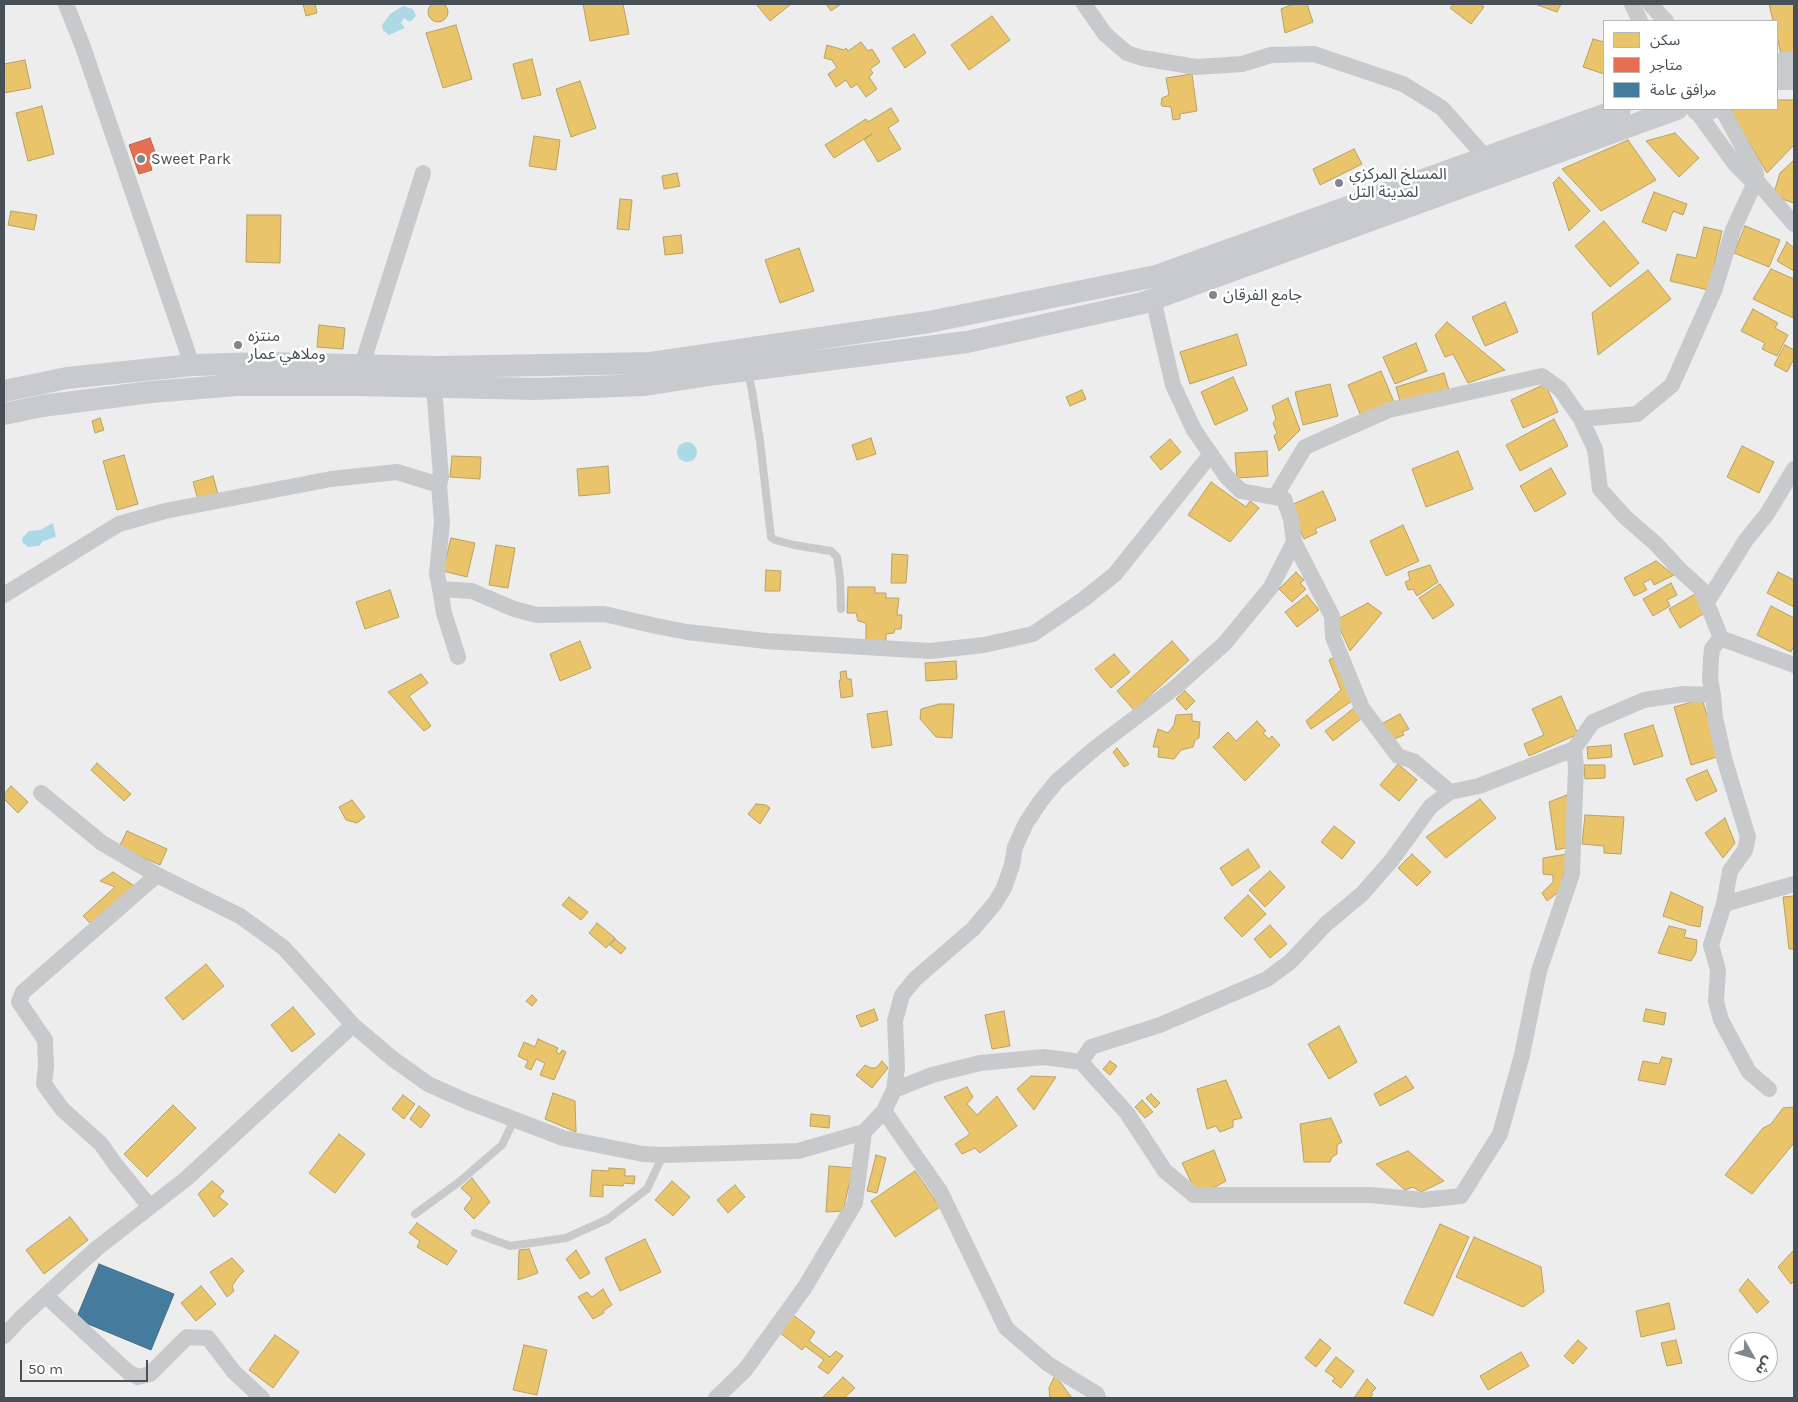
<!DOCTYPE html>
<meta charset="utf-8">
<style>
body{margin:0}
#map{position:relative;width:1798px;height:1402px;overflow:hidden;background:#eeeded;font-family:Karla,"Noto Sans Arabic",sans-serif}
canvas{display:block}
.frame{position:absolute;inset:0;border:5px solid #475057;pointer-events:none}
.legend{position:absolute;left:1603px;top:20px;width:175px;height:90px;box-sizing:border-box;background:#fff;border:1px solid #b5b9bc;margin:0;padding:6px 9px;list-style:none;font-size:15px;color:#475057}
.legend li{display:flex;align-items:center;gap:10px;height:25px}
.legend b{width:25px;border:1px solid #b5b9bc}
.north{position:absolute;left:1728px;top:1332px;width:50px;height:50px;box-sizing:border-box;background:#fff;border:1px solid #b5b9bc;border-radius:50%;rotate:128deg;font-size:14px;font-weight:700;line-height:20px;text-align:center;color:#475057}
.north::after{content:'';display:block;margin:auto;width:18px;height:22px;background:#81878c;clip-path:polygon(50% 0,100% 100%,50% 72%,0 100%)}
.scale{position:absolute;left:20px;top:1360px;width:128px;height:22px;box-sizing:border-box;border:2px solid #475057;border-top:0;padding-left:6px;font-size:15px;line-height:18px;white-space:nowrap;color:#475057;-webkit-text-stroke:4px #fff;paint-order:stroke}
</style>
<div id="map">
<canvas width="1798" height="1402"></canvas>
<div class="frame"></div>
<ul class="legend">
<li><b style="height:14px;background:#e9c46a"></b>سكن</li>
<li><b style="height:14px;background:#e76f51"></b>متاجر</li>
<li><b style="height:14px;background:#457b9d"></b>مرافق عامة</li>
</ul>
<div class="north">ش</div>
<div class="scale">50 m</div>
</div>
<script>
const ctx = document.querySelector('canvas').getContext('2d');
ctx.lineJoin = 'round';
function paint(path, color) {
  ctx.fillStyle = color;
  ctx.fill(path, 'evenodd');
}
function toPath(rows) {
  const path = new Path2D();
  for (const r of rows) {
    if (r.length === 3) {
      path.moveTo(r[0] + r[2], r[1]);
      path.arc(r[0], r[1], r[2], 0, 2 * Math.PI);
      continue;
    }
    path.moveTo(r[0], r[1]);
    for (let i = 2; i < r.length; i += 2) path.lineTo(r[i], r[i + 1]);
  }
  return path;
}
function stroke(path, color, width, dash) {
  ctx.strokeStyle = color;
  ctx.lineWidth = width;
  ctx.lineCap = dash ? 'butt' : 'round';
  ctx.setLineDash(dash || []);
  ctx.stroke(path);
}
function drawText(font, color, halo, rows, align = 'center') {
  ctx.font = font + ' Karla,"Noto Sans Arabic",sans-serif';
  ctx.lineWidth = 5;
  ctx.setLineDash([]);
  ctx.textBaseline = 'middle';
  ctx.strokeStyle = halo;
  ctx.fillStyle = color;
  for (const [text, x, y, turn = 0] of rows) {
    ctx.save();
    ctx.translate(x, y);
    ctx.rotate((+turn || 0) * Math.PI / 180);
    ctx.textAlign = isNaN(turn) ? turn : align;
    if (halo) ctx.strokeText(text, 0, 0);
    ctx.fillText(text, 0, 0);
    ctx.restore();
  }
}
const water = toPath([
 [403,6,413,9,416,16,410,22,404,18,401,23,405,28,389,35,383,30,382,25,390,14],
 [687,452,10],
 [53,523,56,537,43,541,39,546,28,547,23,543,22,538,29,531,40,530]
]);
const homes = toPath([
 [438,12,10],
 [303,4,315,4,317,13,306,16,303,4],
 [583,4,623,4,629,34,590,41,583,4],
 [756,4,791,4,770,21,756,4],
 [826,4,841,4,831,11,826,4],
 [1293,4,1307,4,1313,22,1285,33,1281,9,1293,4],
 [1454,4,1480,4,1484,7,1471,24,1450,8,1454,4],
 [1535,4,1561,4,1557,12,1535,4],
 [1769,4,1794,4,1794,51,1781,55,1777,36,1777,21,1773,21,1769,4],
 [992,16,1010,40,969,70,951,45,992,16],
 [456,25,472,79,443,88,426,33,456,25],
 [914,34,926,53,905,68,892,48,914,34],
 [1593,39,1604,42,1604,74,1583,67,1593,39],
 [861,42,868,51,872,49,880,62,870,69,873,73,869,77,877,89,866,97,857,84,851,88,846,80,836,87,828,74,837,68,832,60,824,58,827,45,844,50,846,48,848,51,861,42],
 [532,59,541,95,522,99,513,64,532,59],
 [25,60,31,88,4,93,4,64,25,60],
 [1192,74,1197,111,1180,114,1180,119,1173,120,1171,107,1162,106,1161,104,1162,98,1169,95,1166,78,1192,74],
 [580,81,596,128,571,137,556,89,580,81],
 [1777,100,1794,100,1794,145,1767,173,1731,112,1734,109,1777,109,1777,100],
 [42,106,54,154,28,161,16,113,42,106],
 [891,108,899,121,888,128,901,149,878,162,864,139,872,134,834,158,825,145,866,119,868,122,891,108],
 [1675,133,1699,158,1679,177,1646,141,1675,133],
 [534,136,560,140,556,170,529,166,534,136],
 [1628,140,1656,180,1601,211,1562,169,1628,140],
 [1354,149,1362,164,1320,185,1313,169,1354,149],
 [1794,160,1794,203,1773,196,1780,173,1794,160],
 [677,173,680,186,664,189,662,176,677,173],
 [1559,177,1590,211,1569,231,1553,183,1559,177],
 [1654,192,1687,204,1683,215,1673,211,1666,231,1642,222,1654,192],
 [620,199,632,200,629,230,617,229,620,199],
 [11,211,37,215,34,230,8,225,11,211],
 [247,215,281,215,280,263,246,262,247,215],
 [1604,221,1639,263,1610,287,1575,246,1604,221],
 [1745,226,1780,240,1769,267,1734,253,1745,226],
 [1704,227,1722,231,1708,290,1670,281,1677,254,1696,258,1704,227],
 [681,235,683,253,665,255,663,237,681,235],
 [1787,242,1794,248,1794,271,1777,261,1787,242],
 [799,248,814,291,780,303,765,260,799,248],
 [1771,269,1794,279,1793,318,1753,299,1771,269],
 [1648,270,1671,299,1598,355,1592,313,1648,270],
 [1505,302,1518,332,1485,346,1472,317,1505,302],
 [1753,309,1778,323,1775,328,1788,335,1777,356,1762,349,1765,343,1741,331,1753,309],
 [1447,322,1505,370,1468,383,1453,354,1445,357,1435,335,1447,322],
 [319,325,345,328,343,349,317,347,319,325],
 [1237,334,1247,365,1190,384,1180,352,1237,334],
 [1416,343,1427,371,1395,384,1383,357,1416,343],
 [1785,345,1794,350,1794,359,1787,372,1774,365,1785,345],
 [1381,371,1394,402,1361,416,1348,385,1381,371],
 [1444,373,1449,390,1401,405,1396,387,1444,373],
 [1233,377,1248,410,1215,425,1201,392,1233,377],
 [1330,384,1338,416,1303,425,1295,392,1330,384],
 [1545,384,1558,412,1523,428,1511,400,1545,384],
 [1082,390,1086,399,1070,406,1066,397,1082,390],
 [1288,398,1300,430,1279,451,1274,436,1277,433,1273,423,1276,419,1272,406,1288,398],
 [100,418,104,430,95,433,92,421,100,418],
 [1554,419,1568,446,1520,471,1506,445,1554,419],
 [871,438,876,454,857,460,852,445,871,438],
 [1170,439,1181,452,1161,470,1150,457,1170,439],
 [1742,446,1774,462,1759,493,1727,477,1742,446],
 [1267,451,1268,476,1237,478,1235,453,1267,451],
 [1458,451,1473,489,1426,507,1412,469,1458,451],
 [124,455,138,504,117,510,103,461,124,455],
 [452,456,481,457,480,479,450,477,452,456],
 [608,466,610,493,579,496,577,469,608,466],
 [1551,468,1566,494,1535,512,1520,486,1551,468],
 [213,476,219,498,199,503,193,482,213,476],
 [1211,482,1246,507,1250,501,1259,508,1230,542,1188,515,1211,482],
 [1323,491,1336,520,1315,529,1317,533,1304,539,1289,506,1323,491],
 [1403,525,1419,561,1386,576,1370,541,1403,525],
 [451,538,475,543,467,577,443,571,451,538],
 [496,545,515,548,508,588,489,585,496,545],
 [892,554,908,555,906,583,891,583,892,554],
 [1656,561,1674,575,1654,585,1651,579,1643,583,1647,590,1634,596,1624,578,1656,561],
 [1430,565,1438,582,1417,596,1413,589,1408,590,1405,582,1410,580,1408,572,1430,565],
 [766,570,781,571,780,591,765,591,766,570],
 [1296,572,1304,580,1300,583,1306,589,1292,602,1279,589,1296,572],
 [1778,572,1794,580,1794,607,1767,593,1778,572],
 [1671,583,1677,595,1667,600,1670,606,1653,616,1643,599,1671,583],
 [1440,584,1454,605,1433,619,1419,598,1440,584],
 [848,587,875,587,875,593,886,593,886,598,899,598,897,615,902,615,901,629,895,629,894,633,886,634,886,641,866,641,866,623,858,621,856,613,847,613,848,587],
 [390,590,399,617,365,629,356,602,390,590],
 [1697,593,1708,611,1680,628,1669,609,1697,593],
 [1307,595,1319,610,1297,627,1285,612,1307,595],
 [1368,603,1382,613,1350,651,1336,620,1368,603],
 [1771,606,1794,618,1794,645,1791,652,1757,635,1771,606],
 [580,641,591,668,560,681,550,654,580,641],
 [1172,641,1189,660,1134,710,1117,691,1172,641],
 [1114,654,1130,672,1111,688,1095,669,1114,654],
 [1336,656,1352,701,1311,729,1306,721,1341,690,1329,660,1336,656],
 [956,661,957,679,926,681,925,663,956,661],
 [846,671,847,679,851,679,853,696,841,698,839,680,841,680,840,672,846,671],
 [421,674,428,683,409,696,431,726,424,731,388,692,421,674],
 [1185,691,1195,701,1186,710,1176,699,1185,691],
 [1561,696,1578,734,1529,756,1524,744,1544,735,1532,709,1561,696],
 [1702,699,1720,756,1691,765,1674,707,1702,699],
 [939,704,954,704,952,738,936,737,920,719,921,709,939,704],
 [1354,708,1362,718,1333,741,1325,731,1354,708],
 [887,711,892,745,872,748,867,714,887,711],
 [1192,714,1192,721,1200,722,1199,738,1195,740,1193,747,1181,750,1174,759,1158,757,1159,747,1153,747,1158,729,1168,733,1174,725,1176,715,1192,714],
 [1400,714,1409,729,1402,732,1404,735,1391,740,1381,724,1400,714],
 [1257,721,1266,731,1263,733,1269,739,1272,736,1280,745,1245,781,1213,747,1228,732,1236,741,1257,721],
 [1653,725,1663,756,1634,765,1624,734,1653,725],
 [1611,745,1612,757,1588,759,1587,747,1611,745],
 [1117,748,1129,764,1124,767,1113,752,1117,748],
 [97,763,131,794,124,801,91,770,97,763],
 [1398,764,1417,780,1399,801,1380,785,1398,764],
 [1584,765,1605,765,1605,778,1585,779,1584,765],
 [1707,770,1717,791,1696,801,1686,779,1707,770],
 [11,786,28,802,18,813,4,799,4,794,11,786],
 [1567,795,1570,847,1556,850,1549,802,1567,795],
 [1480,799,1496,818,1446,858,1426,837,1480,799],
 [352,800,365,817,357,823,346,820,339,807,352,800],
 [756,804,766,805,770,808,760,824,748,814,756,804],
 [1585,815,1624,817,1621,854,1604,853,1604,846,1582,844,1585,815],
 [1725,818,1735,843,1723,858,1705,833,1725,818],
 [1334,826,1355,842,1342,859,1321,842,1334,826],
 [127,831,167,849,160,865,119,847,127,831],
 [1248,849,1260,867,1232,886,1220,868,1248,849],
 [1412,854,1431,872,1417,886,1398,868,1412,854],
 [1567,854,1561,890,1547,901,1542,893,1553,882,1553,875,1543,874,1543,858,1567,854],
 [1270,871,1285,887,1265,907,1249,890,1270,871],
 [113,872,136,887,92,925,83,916,115,887,100,881,113,872],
 [1671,892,1703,907,1700,927,1689,925,1663,916,1671,892],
 [1248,895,1266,914,1242,937,1224,918,1248,895],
 [1794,896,1794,949,1789,949,1783,897,1794,896],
 [569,897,588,912,581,920,562,905,569,897],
 [597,923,615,938,606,948,589,933,597,923],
 [1270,925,1287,944,1270,958,1254,939,1270,925],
 [1669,926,1686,930,1684,937,1697,940,1696,953,1691,961,1658,953,1669,926],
 [615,939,626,948,621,954,610,945,615,939],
 [206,964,224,986,183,1020,165,998,206,964],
 [532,995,537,1000,532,1006,526,1001,532,995],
 [293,1007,315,1034,292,1052,271,1025,293,1007],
 [874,1009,878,1020,861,1027,856,1016,874,1009],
 [1646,1009,1666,1013,1664,1025,1643,1021,1646,1009],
 [1004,1011,1010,1046,992,1049,985,1015,1004,1011],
 [1339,1026,1357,1062,1329,1079,1308,1044,1339,1026],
 [538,1039,558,1048,556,1052,560,1054,562,1050,566,1052,554,1080,540,1075,545,1063,536,1059,531,1070,525,1067,528,1061,518,1056,524,1042,535,1047,538,1039],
 [1662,1057,1672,1059,1665,1085,1638,1080,1643,1061,1659,1064,1662,1057],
 [882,1061,888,1068,872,1088,856,1075,865,1065,871,1068,876,1068,882,1061],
 [1110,1061,1117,1066,1110,1075,1103,1069,1110,1061],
 [1031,1076,1056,1077,1034,1110,1017,1089,1031,1076],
 [1406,1076,1414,1088,1380,1106,1374,1094,1406,1076],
 [1226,1080,1242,1118,1233,1120,1233,1127,1220,1132,1216,1126,1207,1129,1197,1089,1226,1080],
 [967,1087,973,1097,967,1104,977,1115,997,1096,1017,1126,980,1153,975,1148,962,1154,955,1144,970,1134,944,1097,967,1087],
 [553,1093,575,1101,576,1132,545,1119,553,1093],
 [1151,1094,1160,1103,1155,1108,1146,1098,1151,1094],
 [403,1095,415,1104,404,1119,392,1109,403,1095],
 [1142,1100,1153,1112,1145,1118,1135,1107,1142,1100],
 [173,1105,196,1128,147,1177,124,1154,173,1105],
 [419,1106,430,1115,421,1128,410,1119,419,1106],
 [1794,1107,1794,1143,1752,1194,1725,1175,1763,1128,1771,1124,1783,1108,1794,1107],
 [811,1114,830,1116,829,1128,810,1126,811,1114],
 [1331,1118,1342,1142,1337,1145,1337,1154,1332,1157,1330,1162,1304,1162,1300,1124,1331,1118],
 [339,1134,365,1154,335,1193,309,1173,339,1134],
 [1214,1150,1226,1181,1215,1187,1201,1189,1193,1186,1182,1163,1214,1150],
 [1408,1151,1444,1181,1421,1192,1413,1187,1405,1190,1376,1164,1408,1151],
 [876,1155,886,1158,877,1193,867,1191,876,1155],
 [829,1166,853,1168,843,1211,826,1212,829,1166],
 [609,1168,625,1169,625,1176,635,1176,634,1184,624,1183,623,1186,603,1185,603,1197,590,1196,592,1170,609,1171,609,1168],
 [915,1171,940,1207,895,1237,871,1201,915,1171],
 [472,1178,490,1202,474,1219,464,1209,472,1198,461,1188,472,1178],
 [212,1181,224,1191,219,1197,228,1204,214,1217,198,1194,212,1181],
 [672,1181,690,1197,673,1216,655,1200,672,1181],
 [735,1185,745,1197,728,1213,717,1200,735,1185],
 [70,1217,88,1240,44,1274,26,1250,70,1217],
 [417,1223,457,1251,447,1265,417,1247,420,1241,409,1233,417,1223],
 [1440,1224,1469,1237,1433,1316,1404,1303,1440,1224],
 [1474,1237,1541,1267,1544,1292,1523,1307,1456,1277,1474,1237],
 [645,1239,661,1272,620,1291,605,1258,645,1239],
 [529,1249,538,1273,518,1280,519,1250,529,1249],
 [576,1250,590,1273,580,1279,566,1259,576,1250],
 [1794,1250,1794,1281,1791,1284,1778,1267,1794,1250],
 [232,1258,244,1271,239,1276,232,1286,234,1291,227,1297,210,1272,232,1258],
 [1748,1279,1769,1302,1757,1313,1739,1290,1748,1279],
 [201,1286,216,1304,196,1321,181,1303,201,1286],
 [603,1289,612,1305,603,1311,604,1313,593,1319,578,1297,587,1292,592,1297,603,1289],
 [1669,1303,1675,1329,1641,1337,1636,1311,1669,1303],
 [792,1314,815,1332,809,1341,830,1357,836,1351,843,1356,828,1374,818,1367,824,1360,805,1346,802,1350,779,1332,792,1314],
 [275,1335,299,1352,273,1388,249,1370,275,1335],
 [1320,1339,1331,1348,1316,1367,1305,1358,1320,1339],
 [1578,1340,1587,1348,1573,1364,1564,1356,1578,1340],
 [1676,1340,1682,1363,1667,1366,1661,1343,1676,1340],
 [524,1345,547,1350,537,1395,513,1390,524,1345],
 [1521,1352,1529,1366,1488,1390,1480,1376,1521,1352],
 [1336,1357,1354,1371,1341,1388,1332,1381,1335,1378,1325,1371,1336,1357],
 [1055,1375,1072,1398,1050,1398,1049,1388,1055,1375],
 [843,1377,855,1388,844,1398,824,1398,823,1397,843,1377],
 [1367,1379,1376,1388,1371,1393,1373,1394,1370,1398,1354,1398,1367,1379]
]);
const shops = toPath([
 [150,138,158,160,150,163,152,170,139,174,129,145,150,138]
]);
const public = toPath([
 [99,1264,174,1294,151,1350,76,1319,99,1264]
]);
const lane = toPath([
 [748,372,752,391,760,441,771,537,775,540,794,545,831,551,837,557,840,578,841,609],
 [415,1214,459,1182,502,1145,514,1120],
 [475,1233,510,1246,566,1238,608,1219,647,1189,663,1155]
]);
const street = toPath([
 [66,4,83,47,192,365],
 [1084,4,1105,34,1127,53,1142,58,1196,67,1242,64,1271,55,1314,54,1403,84,1442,108,1486,158],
 [1632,4,1640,21],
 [1650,4,1666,21],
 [1695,109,1735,164,1749,178,1756,180,1794,224],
 [362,365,423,173],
 [1581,419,1637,414,1672,385,1714,291,1733,230,1756,180,1756,173,1753,166,1722,109],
 [439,485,442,522,437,574,440,589],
 [1275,497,1305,447,1389,410,1542,376,1560,389,1581,419,1595,449,1600,489,1625,517,1656,544,1680,570,1701,589,1719,633,1720,638,1712,649,1711,658,1710,679,1713,695,1715,717,1724,758,1748,837,1745,850,1730,871,1724,904,1711,945,1718,970,1716,1001,1721,1020,1749,1072,1769,1089],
 [1294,542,1332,616,1333,637,1362,708,1398,756,1413,761,1450,792],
 [4,595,119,524,165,511,331,479,397,472,439,485,441,477,434,387],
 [1707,602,1746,540,1767,514,1794,469],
 [1720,638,1794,665],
 [458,657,444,613,440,589,472,591,514,609,537,615,604,614,656,626,687,632,766,641,930,651,984,645,1033,634,1084,599,1115,574,1211,454],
 [41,793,102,843,157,875,240,916,284,948,353,1025],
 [1724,904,1794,884],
 [1081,1062,1091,1047,1160,1025,1267,979,1290,962,1326,924,1362,894,1391,861,1431,806,1450,792,1479,786,1574,749],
 [894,1090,897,1068,895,1021,902,995,915,979,973,929,995,903,1004,888,1012,865,1015,847,1026,823,1040,802,1057,781,1094,749,1177,686,1225,643,1271,587,1294,542,1291,519,1284,499,1241,491,1226,476,1194,430,1173,385,1153,299],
 [150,1207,115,1164,101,1144,62,1109,44,1084,46,1066,45,1040,19,1002,23,992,157,875],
 [46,1296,128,1372,138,1377,150,1374,187,1337,208,1338,234,1372,262,1398],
 [4,1336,21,1318,96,1249,187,1178,353,1025,393,1059,428,1084,466,1101,563,1138,643,1154,663,1155,798,1151,864,1132],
 [716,1398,745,1370,805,1287,855,1203,864,1132,884,1111],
 [1098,1398,1097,1394,1048,1364,1006,1328,940,1191,884,1111,894,1090,932,1075,980,1063,1044,1057,1081,1062,1127,1113,1165,1171,1194,1195,1371,1195,1423,1200,1461,1196,1500,1134,1522,1055,1539,971,1572,874,1576,767,1574,749,1593,722,1644,700,1684,694,1713,695]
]);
const secondary = toPath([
 [1777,64,1794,62],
 [1777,79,1794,79],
 [1697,109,1701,110,1710,109],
 [4,391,67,378,192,365,266,363,437,367,651,363,929,322,1156,276,1620,109],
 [4,414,42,406,151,392,237,385,355,385,536,389,645,385,716,374,967,342,1143,303,1677,109]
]);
const markers = [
 [141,159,5,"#81878c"],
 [1339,183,5,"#81878c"],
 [1213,295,5,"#81878c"],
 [238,345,5,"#81878c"]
];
const poiNames = [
 ["Sweet Park",151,159],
 ["المسلخ المركزي",1349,174],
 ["لمدينة التل",1349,192],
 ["جامع الفرقان",1223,295],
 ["منتزه",248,336],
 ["وملاهي عمار",248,354]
];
paint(water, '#acd9e5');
paint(homes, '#e9c46a');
stroke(homes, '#b8a164', 1);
paint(shops, '#e76f51');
stroke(shops, '#b76653', 1);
paint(public, '#457b9d');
stroke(public, '#466e88', 1);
stroke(lane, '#c8c9cb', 8);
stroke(street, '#c8c9cb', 16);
stroke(secondary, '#c8cacd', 22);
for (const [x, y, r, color] of markers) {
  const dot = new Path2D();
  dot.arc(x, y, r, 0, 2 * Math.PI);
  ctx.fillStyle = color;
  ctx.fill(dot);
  stroke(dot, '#fff', 2);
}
drawText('16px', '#475057', '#fff', poiNames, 'left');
</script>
